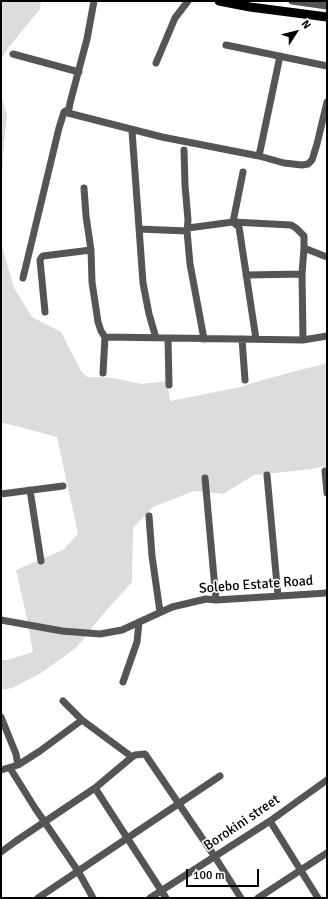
<!DOCTYPE html>
<style>
body{margin:0}
#map{position:relative;width:328px;height:899px;overflow:hidden;background:#fff;font-family:Signika,sans-serif}
canvas{display:block}
.frame{position:absolute;inset:0;border:2px solid #000;pointer-events:none}
.north{position:absolute;left:276px;top:12px;width:40px;height:40px;-webkit-text-stroke:3px #fff;paint-order:stroke;rotate:54deg;font-size:11px;font-weight:700;line-height:16px;text-align:center;color:#000}
.north::after{content:'';display:block;margin:auto;width:14px;height:18px;background:#000;clip-path:polygon(50% 0,100% 100%,50% 72%,0 100%)}
.scale{position:absolute;left:186px;top:869px;width:73px;height:18px;box-sizing:border-box;border:2px solid #000;border-top:0;padding-left:5px;font-size:12px;line-height:14px;white-space:nowrap;color:#000;-webkit-text-stroke:3px #fff;paint-order:stroke}
</style>
<div id="map">
<canvas width="328" height="899"></canvas>
<div class="frame"></div>
<div class="north">N</div>
<div class="scale">100 m</div>
</div>
<script>
const ctx = document.querySelector('canvas').getContext('2d');
ctx.lineJoin = 'round';
function paint(path, color) {
  ctx.fillStyle = color;
  ctx.fill(path, 'evenodd');
}
function toPath(rows) {
  const path = new Path2D();
  for (const r of rows) {
    path.moveTo(r[0], r[1]);
    for (let i = 2; i < r.length; i += 2) path.lineTo(r[i], r[i + 1]);
  }
  return path;
}
function stroke(path, color, width, dash) {
  ctx.strokeStyle = color;
  ctx.lineWidth = width;
  ctx.lineCap = dash ? 'butt' : 'round';
  ctx.setLineDash(dash || []);
  ctx.stroke(path);
}
function drawText(font, color, halo, rows, align = 'center') {
  ctx.font = font + ' Signika,sans-serif';
  ctx.lineWidth = 3;
  ctx.setLineDash([]);
  ctx.textBaseline = 'middle';
  ctx.strokeStyle = halo;
  ctx.fillStyle = color;
  for (const [text, x, y, turn = 0] of rows) {
    ctx.save();
    ctx.translate(x, y);
    ctx.rotate((+turn || 0) * Math.PI / 180);
    ctx.textAlign = isNaN(turn) ? turn : align;
    if (halo) ctx.strokeText(text, 0, 0);
    ctx.fillText(text, 0, 0);
    ctx.restore();
  }
}
const green = toPath([
 [1,1,41,1,40,9,8,48,1,60],
 [1,95,7,115,3,155,1,206],
 [1,243,14,288,32,317,61,332,81,371,87,377,113,378,142,384,167,381,170,401,240,387,266,379,327,363,327,466,312,469,254,475,223,494,194,491,153,507,133,528,132,582,104,613,77,647,41,673,12,688,1,690,1,660,7,660,33,652,26,614,16,570,63,550,78,534,57,437,4,423,1,424]
]);
const minor = toPath([
 [292,1,327,6],
 [226,45,327,66],
 [13,54,79,72],
 [156,63,175,18,188,1],
 [64,112,162,137,259,156,284,163,302,165,308,164,312,160,317,144,327,102],
 [132,131,143,283,149,314,156,338],
 [184,150,185,185,188,220,187,231],
 [259,156,280,56],
 [243,172,233,222,291,225,296,228,304,236,304,248],
 [84,188,86,216,91,250,92,282,98,322,101,331,105,337,303,340,327,336],
 [188,228,233,222,239,227,256,339],
 [139,229,187,231,190,264,204,339],
 [246,275,302,274],
 [23,278,59,128,64,112,69,109,70,103,87,39,94,1],
 [45,312,40,260,41,258,43,256,91,250],
 [168,338,169,385],
 [242,339,245,380],
 [303,340,302,274,304,248,327,257],
 [103,373,105,337],
 [325,471,327,493],
 [267,475,278,596],
 [205,478,216,600],
 [30,490,41,561],
 [1,494,63,486],
 [149,516,152,556,160,612],
 [1,620,62,631,100,634,122,630,172,607,206,599,216,600,327,593],
 [123,682,137,642,139,622],
 [63,701,82,720,132,757],
 [1,717,16,754,18,765],
 [10,768,35,808,78,871,93,898],
 [1,770,18,765,40,751,82,720],
 [95,788,166,898],
 [270,821,318,898],
 [1,852,16,841,95,788,132,757,135,755,145,754,215,857,241,898],
 [38,898,220,776],
 [150,898,270,821,327,780],
 [258,898,327,853]
]);
const major = toPath([
 [219,1,250,7,327,17]
]);
const streetNames = [
 ["Solebo Estate Road",256,585,-4],
 ["Borokini street",242,823,-34]
];
paint(green, '#dcdcdc');
stroke(minor, '#555', 7);
stroke(major, '#000', 9);
drawText('14px', '#000', '#fff', streetNames);
</script>
